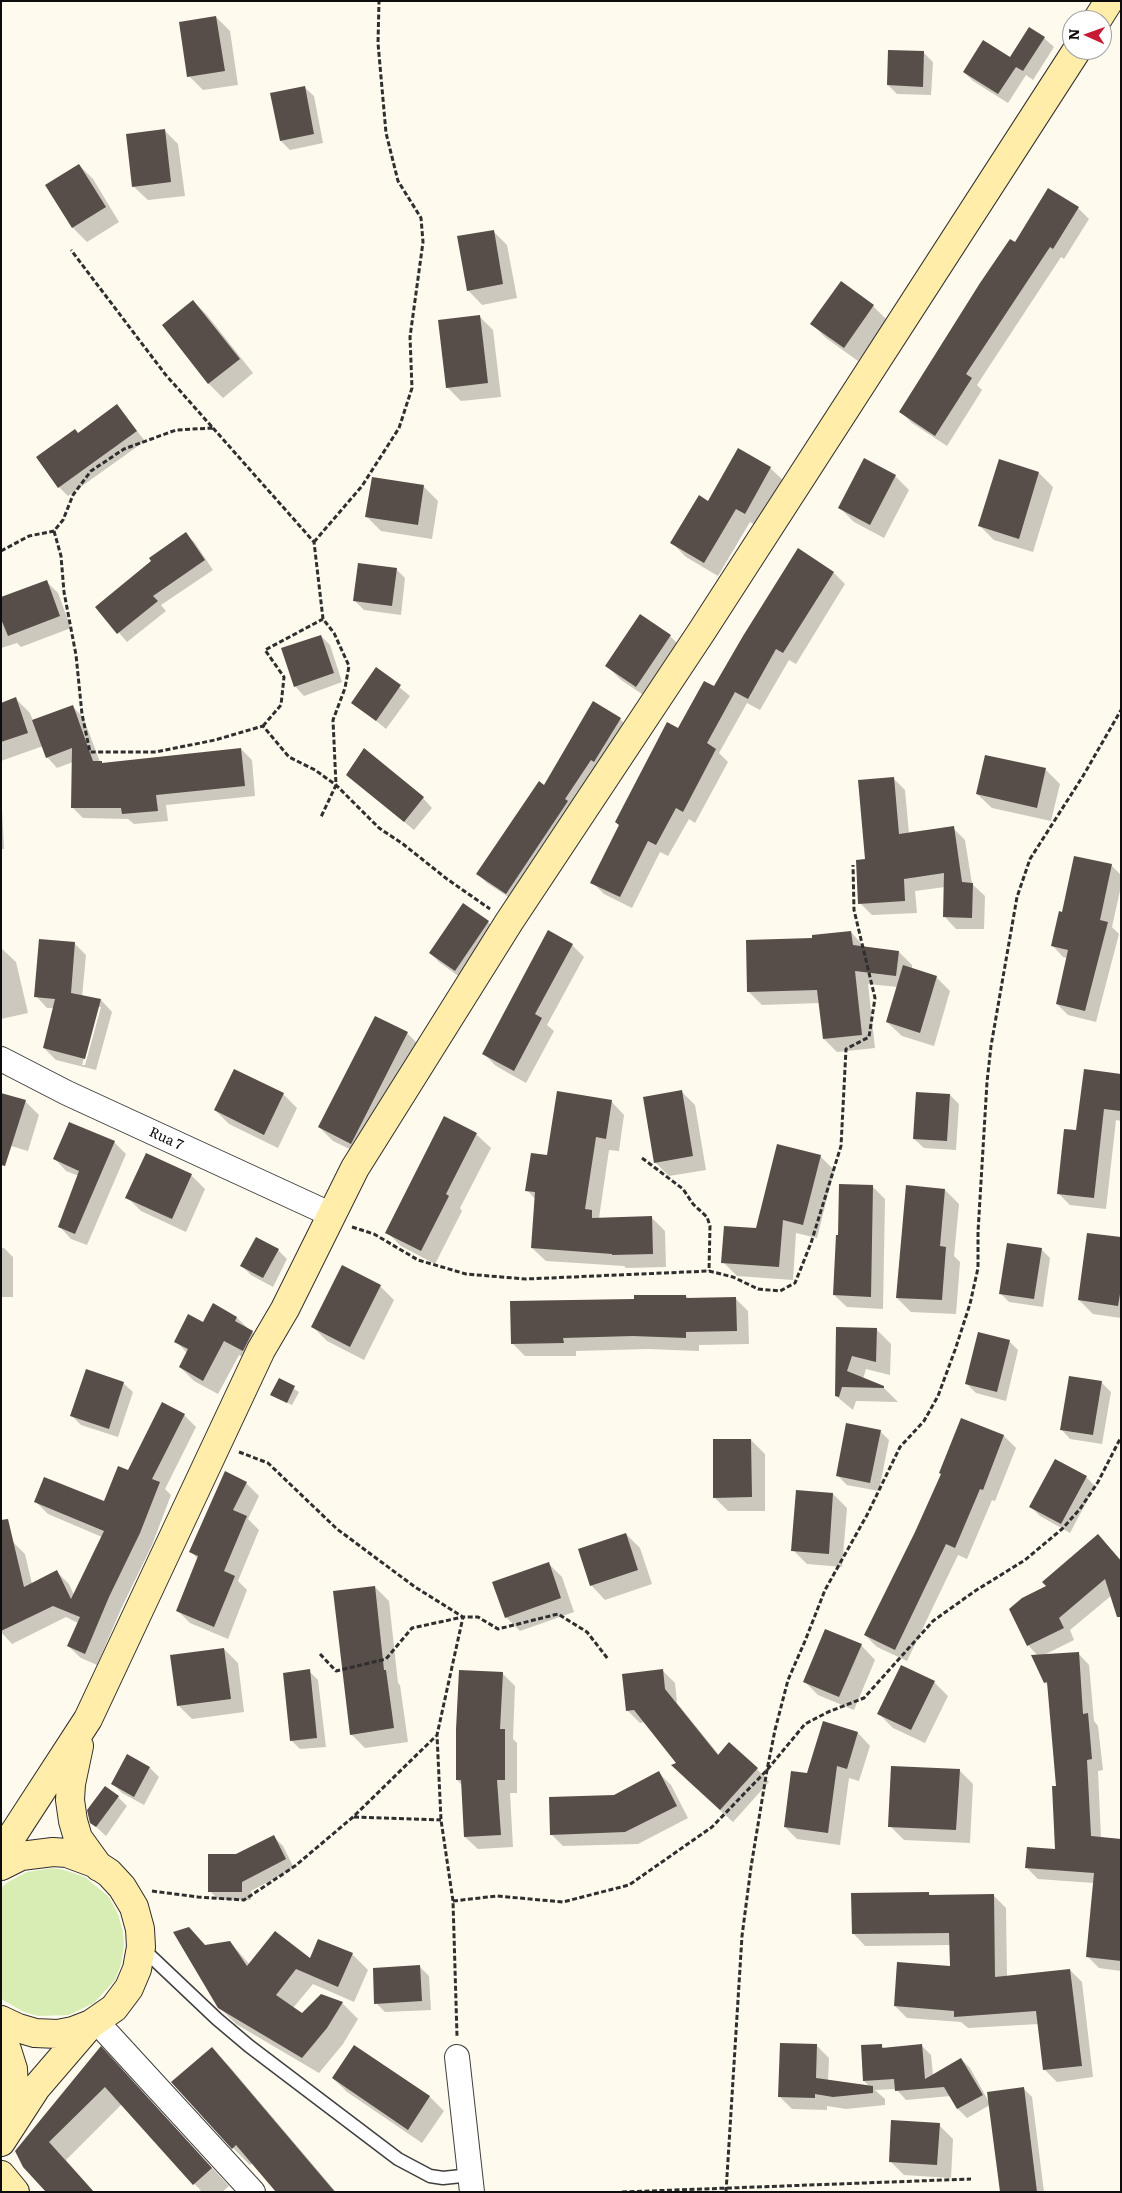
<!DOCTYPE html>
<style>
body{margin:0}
#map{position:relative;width:1122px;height:2193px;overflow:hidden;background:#fffaee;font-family:Literata,serif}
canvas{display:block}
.frame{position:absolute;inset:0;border:2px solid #0d0d0d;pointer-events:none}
.north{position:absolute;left:1062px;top:10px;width:50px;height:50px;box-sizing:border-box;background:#fff;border:1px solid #9e9e9e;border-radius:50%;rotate:272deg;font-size:14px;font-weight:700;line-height:20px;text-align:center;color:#0d0d0d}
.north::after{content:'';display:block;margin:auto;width:18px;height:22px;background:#c91a33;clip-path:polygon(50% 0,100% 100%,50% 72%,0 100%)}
</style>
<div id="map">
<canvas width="1122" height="2193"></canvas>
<div class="frame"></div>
<div class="north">N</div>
</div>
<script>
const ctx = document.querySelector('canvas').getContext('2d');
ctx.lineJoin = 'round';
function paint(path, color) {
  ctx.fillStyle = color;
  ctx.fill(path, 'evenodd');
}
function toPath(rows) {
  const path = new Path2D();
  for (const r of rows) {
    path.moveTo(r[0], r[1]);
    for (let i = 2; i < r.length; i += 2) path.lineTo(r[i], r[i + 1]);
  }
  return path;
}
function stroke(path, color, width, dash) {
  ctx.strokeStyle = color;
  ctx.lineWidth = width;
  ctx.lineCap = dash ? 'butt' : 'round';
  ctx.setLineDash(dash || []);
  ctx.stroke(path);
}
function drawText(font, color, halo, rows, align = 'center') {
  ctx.font = font + ' Literata,serif';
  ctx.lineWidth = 5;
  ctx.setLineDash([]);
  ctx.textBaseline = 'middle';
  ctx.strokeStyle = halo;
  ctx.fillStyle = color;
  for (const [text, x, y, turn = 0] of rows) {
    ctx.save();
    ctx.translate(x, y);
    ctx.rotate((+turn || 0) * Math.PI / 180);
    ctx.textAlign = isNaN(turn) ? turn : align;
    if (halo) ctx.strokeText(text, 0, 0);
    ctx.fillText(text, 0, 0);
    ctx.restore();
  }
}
const green = toPath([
 [53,1868,64,1870,85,1877,109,1897,118,1914,123,1932,124,1946,121,1964,115,1980,94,2003,69,2015,38,2016,24,2012,1,1999,1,1888,8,1882,27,1872]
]);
const shadow = toPath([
 [216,17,230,31,238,85,203,90,189,76],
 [1030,29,1044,38,1054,47,1033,80,1026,75,1008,103,973,81,964,72,1011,59],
 [923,52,933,62,931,95,897,94,888,85],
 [304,87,314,96,323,143,290,150,281,141],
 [164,130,178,144,185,196,148,200,133,186],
 [79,165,93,179,119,222,87,242,73,228,47,186],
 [1078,208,1089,219,1064,259,1061,257,977,385,982,390,947,446,912,423,901,412,1015,244],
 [493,231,507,245,517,298,482,305,468,290],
 [193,301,207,315,253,373,223,398,209,384,163,326],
 [873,306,887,320,858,361,826,338,812,324],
 [479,316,493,330,501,397,461,401,447,387],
 [117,406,145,441,68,496,59,487,78,434],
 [770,468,785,482,759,527,750,522,718,576,686,557,672,543,709,503],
 [1039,473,1053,487,1033,552,994,540,980,526],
 [895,476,909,490,884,538,854,522,840,508],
 [373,479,424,487,438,501,432,539,381,531,367,517],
 [185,533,195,543,213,570,161,605,166,611,127,642,97,607],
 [396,569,405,578,401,615,364,610,355,601],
 [834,573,845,584,796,664,789,660,760,710,747,703,719,753,728,762,695,823,689,819,668,856,660,852,632,908,604,894,592,882,678,730,715,688],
 [46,581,58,593,71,628,21,647,17,643,1,648,1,598],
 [321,636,330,645,342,682,304,696,295,686],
 [670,636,684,650,651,700,621,680,607,666],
 [377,669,410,696,386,729,353,702],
 [16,699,30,713,33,721,72,706,83,717,100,762,104,764,241,749,252,760,255,796,166,805,168,821,134,824,128,819,83,818,72,807,73,762,57,768,47,757,43,746,1,761,1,704],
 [620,719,629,728,516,902,487,883,478,874,545,787],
 [1046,770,1060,784,1051,821,992,808,977,794],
 [348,775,423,798,432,808,414,830],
 [893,778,905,790,909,834,953,828,965,840,972,884,985,896,984,929,956,929,944,916,945,887,915,891,917,913,872,915,860,903,866,861],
 [1,788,4,849,1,849],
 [1111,865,1121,875,1121,886,1112,927,1119,934,1096,1022,1068,1015,1057,1004,1068,958,1063,957,1052,945,1063,913],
 [488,922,498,931,464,980,439,962,430,953],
 [851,932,865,948,899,952,912,965,912,970,936,977,950,991,934,1046,902,1036,887,1022,898,987,868,984,875,1048,837,1052,824,1039,820,1003,762,1005,748,991,814,939],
 [75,944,86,955,82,997,101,1000,112,1012,96,1070,56,1060,44,1048,54,1008,47,1008,36,996],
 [98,1007,101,1007,85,1065,82,1065],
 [572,945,584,957,547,1025,554,1031,526,1083,496,1066,484,1054],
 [1,948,16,962,28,1013,1,1019],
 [407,1033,421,1047,366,1157,333,1141,319,1127],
 [1121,1075,1121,1121,1116,1120,1106,1209,1070,1205,1058,1193,1077,1131],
 [681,1091,695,1105,706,1170,669,1176,655,1162],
 [283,1094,297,1108,278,1148,229,1124,215,1110],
 [950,1095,959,1104,956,1150,924,1148,914,1139],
 [25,1101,39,1115,28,1151,1,1143],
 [611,1101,624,1115,619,1151,609,1150,599,1218,652,1218,665,1231,666,1267,626,1268,624,1266,546,1261,532,1248,535,1199,527,1190,548,1157],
 [476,1134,491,1148,460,1208,462,1211,435,1264,401,1246,387,1232],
 [114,1142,126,1154,87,1245,71,1239,60,1227,79,1176,66,1171,55,1159],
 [820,1156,834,1170,817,1238,796,1233,793,1280,737,1276,723,1262,757,1229],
 [191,1175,205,1189,186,1232,141,1211,127,1197],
 [872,1186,885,1199,883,1309,847,1307,834,1295],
 [945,1190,959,1204,954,1256,960,1262,956,1314,911,1312,897,1298],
 [1121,1239,1121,1318,1093,1314,1079,1300],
 [1,1248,4,1248,13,1257,13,1297,1,1297],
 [1041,1249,1050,1258,1043,1307,1009,1302,1000,1293],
 [278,1250,287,1259,273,1287,251,1275,242,1266],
 [380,1286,394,1300,364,1360,327,1341,313,1327],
 [686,1296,689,1299,735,1298,748,1311,749,1344,699,1345,699,1351,647,1349,576,1351,576,1356,525,1356,512,1343,635,1300],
 [213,1305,237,1318,267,1346,257,1364,239,1355,218,1394,194,1381,180,1367,187,1353,176,1341,203,1324],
 [837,1329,877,1330,891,1344,890,1375,866,1369,863,1379,884,1388,898,1402,856,1401,853,1410,836,1396],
 [1009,1341,1018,1350,1006,1401,976,1393,967,1384],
 [279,1380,299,1392,292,1405,272,1395],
 [1101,1382,1111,1392,1102,1444,1070,1439,1061,1429],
 [123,1383,133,1392,118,1437,81,1425,72,1416],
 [184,1415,196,1427,165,1489,171,1495,152,1545,121,1609,97,1665,81,1658,68,1646,78,1623,66,1617,12,1644,1,1632,1,1545,13,1542,25,1554,32,1584,57,1572,69,1584,74,1595,102,1537,48,1514,36,1502,105,1503,129,1471],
 [962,1419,1004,1436,1016,1448,995,1501,992,1500,967,1559,958,1555,907,1661,877,1647,865,1635,916,1533,942,1474],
 [880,1431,889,1440,879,1491,847,1485,837,1475],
 [751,1440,765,1454,765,1511,728,1511,714,1497],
 [1086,1477,1095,1486,1070,1533,1040,1516,1031,1507],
 [246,1483,259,1496,248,1519,259,1530,238,1581,247,1590,228,1639,190,1623,177,1610,198,1559,191,1552],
 [833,1494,847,1508,842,1567,807,1564,793,1550],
 [626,1534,640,1548,652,1584,605,1600,591,1585],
 [1098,1535,1121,1560,1121,1614,1112,1595,1070,1630,1074,1640,1042,1656,1078,1653,1089,1665,1094,1721,1098,1726,1103,1770,1098,1771,1101,1838,1121,1841,1121,1971,1099,1968,1088,1957,1094,1883,1038,1879,1027,1868,1057,1850,1058,1787,1048,1686,1045,1682,1038,1656,1028,1645,1048,1587],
 [548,1563,562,1577,574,1612,520,1631,506,1617],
 [375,1587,389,1601,398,1683,400,1685,408,1742,365,1748,351,1734],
 [861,1645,875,1660,854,1710,818,1695,804,1681],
 [224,1649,238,1663,244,1712,192,1719,178,1705],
 [662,1670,675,1683,677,1703,719,1755,757,1769,769,1782,733,1822,685,1778,678,1763,645,1722,640,1723,627,1710],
 [309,1671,318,1680,326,1747,300,1749,291,1740],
 [502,1673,515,1686,513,1739,517,1743,517,1793,510,1793,513,1847,478,1849,465,1837,462,1785,457,1780],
 [934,1682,948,1696,925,1743,893,1728,879,1714],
 [824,1723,858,1733,870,1746,859,1781,849,1778,840,1845,797,1839,785,1827,808,1774],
 [128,1756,150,1768,159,1777,144,1805,122,1793,113,1784],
 [959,1770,973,1784,970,1843,904,1840,890,1826],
 [659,1773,671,1785,688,1818,638,1844,563,1846,551,1834],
 [118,1797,127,1806,106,1836,91,1822],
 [274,1837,283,1846,294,1868,251,1891,251,1900,219,1900,210,1891,236,1856],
 [928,1893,931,1896,993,1895,1006,1908,1007,1977,1070,1970,1082,1982,1093,2077,1057,2082,1045,2070,1039,2024,968,2028,961,2022,907,2018,895,2006,951,1968,951,1945,865,1946,853,1933],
 [230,1942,250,1965,310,1960,352,1954,368,1970,354,2002,313,1984,293,2008,302,2014,322,1995,342,2003,358,2019,343,2044,319,2073,236,2024,219,2007,205,1946],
 [419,1966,429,1976,431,2010,385,2012,376,2003],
 [816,2045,829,2058,828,2081,870,2087,864,2081,881,2045,885,2049,922,2046,931,2055,933,2075,961,2059,970,2068,989,2102,1023,2088,1032,2097,1044,2192,1001,2192,990,2105,967,2118,958,2109,951,2096,906,2100,896,2089,875,2090,885,2099,885,2105,846,2109,827,2106,827,2110,792,2109,779,2096],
 [355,2046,430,2097,444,2111,422,2143,347,2092,333,2078],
 [212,2049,229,2066,336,2192,277,2192,253,2163,250,2165,233,2148,173,2082],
 [118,2066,229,2186,222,2192,202,2192,122,2104,66,2160,94,2192,47,2192,24,2166],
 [939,2125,953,2139,951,2178,904,2175,890,2161]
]);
const building = toPath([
 [216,16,225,71,187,77,179,22],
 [1029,27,1045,37,1023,71,1016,67,998,94,963,72,983,40,1010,57],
 [888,50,924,51,923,87,887,85],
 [305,86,314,134,280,141,270,93],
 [165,129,171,182,132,187,126,134],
 [79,164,106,207,72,228,45,185],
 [1048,188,1079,207,1053,249,1050,247,966,374,972,378,935,436,899,412,980,283,1010,239,1015,242],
 [494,230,503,284,467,291,457,236],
 [841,281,874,305,844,348,810,324],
 [193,300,240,359,208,384,162,325],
 [480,315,488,383,446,388,438,320],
 [117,404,137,431,58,488,36,457,75,429,78,433],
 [738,448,771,467,745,514,736,509,704,563,670,543,699,495,708,501],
 [864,458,896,475,870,525,838,508],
 [999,459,1039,472,1019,539,978,526],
 [372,477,424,485,418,525,365,517],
 [186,532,205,560,153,596,158,601,117,634,95,607,151,561,149,558],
 [798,548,834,572,783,653,776,649,748,699,735,692,707,743,716,749,683,812,676,808,656,845,648,841,620,897,590,883,619,825,615,822,667,722,678,728,704,681,714,686,743,636],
 [358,563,397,568,392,606,353,601],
 [47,580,60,616,8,636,1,619,1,597],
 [640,614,671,635,636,687,605,666],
 [321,635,334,673,294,687,281,648],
 [376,667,401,685,376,721,351,703],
 [16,697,28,733,1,742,1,703],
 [593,701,621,718,594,762,591,760,565,799,568,801,506,894,476,874,539,781,544,785],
 [73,705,93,761,102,761,102,763,241,748,245,786,156,795,158,811,122,814,121,808,71,808,72,748,46,758,32,720],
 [364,748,424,797,404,822,346,775],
 [985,755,1046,768,1037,808,976,794],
 [894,777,899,834,954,826,962,882,973,883,972,918,943,917,944,873,904,879,905,901,858,904,856,860,865,859,858,780],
 [1074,856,1112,864,1100,920,1108,922,1085,1011,1056,1004,1068,950,1051,946,1059,911,1062,912],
 [463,903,489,921,455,971,429,953],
 [548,930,573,944,535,1014,542,1018,514,1071,482,1054],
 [851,931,853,945,899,951,896,976,855,971,862,1035,823,1039,817,990,747,992,746,940,812,938,812,935],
 [39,939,75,942,71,993,101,999,85,1059,43,1048,55,999,34,997],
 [903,965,937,976,920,1033,886,1022],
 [375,1016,408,1032,351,1144,318,1127],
 [234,1069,284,1093,264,1135,214,1110],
 [1084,1069,1121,1074,1121,1111,1104,1109,1094,1198,1057,1194,1064,1129,1076,1130],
 [682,1090,693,1156,654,1163,643,1097],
 [557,1091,612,1100,606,1139,596,1137,585,1209,592,1210,592,1218,652,1216,653,1254,612,1255,612,1254,531,1248,535,1192,525,1191,531,1153,547,1155],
 [916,1092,950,1094,947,1141,913,1139],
 [1,1093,26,1100,5,1166,1,1165],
 [444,1116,477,1133,446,1194,449,1196,421,1251,385,1233],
 [69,1122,115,1141,75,1234,58,1227,79,1171,53,1159],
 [777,1144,821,1155,803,1225,783,1220,779,1267,721,1263,724,1226,756,1228],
 [146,1153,192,1174,172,1219,125,1198],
 [839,1184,873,1185,871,1297,833,1295,836,1235,838,1235],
 [906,1185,945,1189,940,1246,946,1247,942,1300,896,1298],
 [1087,1233,1121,1237,1121,1288,1118,1306,1078,1300],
 [256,1237,279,1249,263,1278,240,1266],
 [1007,1243,1042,1248,1034,1299,999,1294],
 [342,1265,381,1285,350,1347,311,1327],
 [634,1295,686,1295,686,1298,736,1297,737,1331,686,1332,686,1338,633,1336,563,1338,564,1343,511,1344,510,1301,634,1299],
 [213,1303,237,1317,235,1321,253,1331,243,1351,224,1341,203,1381,179,1367,188,1349,174,1342,188,1314,203,1322],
 [836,1327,877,1328,876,1362,852,1356,847,1371,884,1386,884,1388,842,1387,839,1397,835,1396],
 [978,1332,1010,1340,997,1392,965,1384],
 [86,1369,124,1382,109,1429,70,1416],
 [1069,1376,1102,1381,1093,1435,1060,1430],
 [279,1378,295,1386,287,1403,270,1395],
 [162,1402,185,1414,152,1479,160,1482,140,1533,109,1597,85,1654,67,1646,80,1617,53,1606,1,1631,1,1520,8,1519,24,1587,57,1570,71,1599,104,1531,34,1502,44,1477,104,1501,118,1466,128,1470],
 [961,1418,1004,1435,983,1490,980,1489,955,1548,946,1544,895,1650,864,1635,915,1532,941,1474,939,1473],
 [846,1423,881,1430,870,1483,836,1476],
 [713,1439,751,1439,752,1497,713,1498],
 [1055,1459,1087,1476,1061,1524,1029,1507],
 [225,1471,247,1482,233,1510,247,1516,224,1571,235,1576,214,1627,176,1611,198,1556,189,1552],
 [796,1490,833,1493,829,1554,791,1551],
 [626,1533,638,1570,590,1586,578,1549],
 [1098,1534,1121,1561,1121,1617,1117,1617,1105,1579,1059,1618,1064,1628,1027,1646,1009,1609,1022,1598,1046,1586,1042,1582],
 [549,1562,561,1598,505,1618,492,1582],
 [375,1586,384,1670,386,1670,394,1728,350,1735,333,1591],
 [825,1629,862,1644,839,1697,803,1682],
 [224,1648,231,1699,177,1706,170,1655],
 [1079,1652,1083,1714,1088,1713,1092,1759,1087,1760,1091,1836,1121,1839,1121,1961,1086,1957,1094,1873,1025,1868,1027,1847,1055,1849,1052,1786,1056,1786,1047,1682,1044,1683,1031,1655],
 [901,1665,935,1681,911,1730,877,1714],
 [310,1669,317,1738,290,1741,283,1673],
 [663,1669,665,1689,718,1755,729,1742,758,1768,720,1810,671,1765,676,1763,634,1710,626,1711,622,1674],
 [459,1670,503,1672,500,1729,505,1729,505,1780,497,1780,501,1835,464,1837,461,1780,456,1780,456,1729],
 [823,1721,858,1732,847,1769,837,1766,828,1833,784,1827,791,1771,807,1773],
 [127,1754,150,1767,134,1797,111,1784],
 [891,1766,960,1769,956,1830,888,1827],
 [659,1771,677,1806,625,1832,550,1835,549,1797,614,1795],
 [105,1786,119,1796,96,1827,90,1823,87,1810],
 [274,1835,286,1859,242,1882,242,1892,208,1892,208,1854,236,1854],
 [929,1892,929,1895,994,1894,995,1977,1070,1969,1082,2066,1043,2070,1036,2011,954,2017,954,2011,894,2006,897,1962,950,1966,949,1933,852,1934,851,1893],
 [189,1927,205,1945,230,1941,247,1966,275,1931,310,1958,318,1939,353,1953,338,1987,296,1969,276,1995,302,2013,321,1994,343,2002,327,2028,302,2058,218,2008,173,1932],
 [420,1965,422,2001,374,2004,373,1968],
 [780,2043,817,2044,816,2078,873,2086,873,2093,833,2097,815,2094,815,2098,778,2097],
 [882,2044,882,2048,922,2044,925,2079,961,2058,983,2095,957,2109,944,2087,895,2091,894,2079,863,2081,861,2045],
 [354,2045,430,2096,408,2130,332,2078],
 [101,2046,212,2168,193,2185,105,2087,49,2142,94,2192,46,2192,23,2167,15,2151],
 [212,2047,335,2192,276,2192,236,2145,232,2149,171,2082],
 [1024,2087,1037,2192,1000,2192,987,2092],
 [891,2120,940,2123,937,2165,889,2162]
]);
const path = toPath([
 [213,428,314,542,323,619,334,633,349,666,345,688,333,720,336,785,321,817],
 [54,531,61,556,64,592,76,655,82,714,90,752,156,752,215,740,263,726,289,757,315,770,336,785,379,828,403,844,447,879,490,909],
 [314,542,362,486,399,428,412,388,410,337,423,242,421,218,398,181,386,133,378,43,379,1],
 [1,551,29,536,54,531,63,520,73,495,91,471,124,449,176,430,213,428,165,374,71,250],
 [263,726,281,705,284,677,265,650,323,619],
 [642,1158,683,1189,693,1204,707,1217,710,1226,709,1271],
 [352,1227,374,1234,418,1260,466,1274,526,1279,709,1271,733,1277,758,1289,780,1291,795,1283,811,1243,841,1146,846,1049,869,1037,875,998,854,910,853,865],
 [239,1452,268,1463,337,1529,415,1587,463,1617,478,1617,498,1629,558,1614,587,1632,608,1659],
 [320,1654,336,1671,386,1659,412,1628,463,1617,437,1735,441,1820,453,1901,457,2036],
 [354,1817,441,1820],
 [152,1891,198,1897,244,1900,295,1866,353,1817,436,1736],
 [453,1901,497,1896,563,1902,629,1885,712,1827,767,1770,805,1724,828,1712,864,1698,933,1621,975,1591,1025,1560,1062,1529,1080,1509,1098,1482,1120,1439],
 [622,2192,971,2179],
 [726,2192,742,1936,751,1867,767,1770,775,1730,788,1680,805,1641,825,1590,867,1515,900,1447,924,1421,938,1396,955,1350,970,1304,978,1268,978,1232,987,1082,991,1046,1017,897,1030,859,1083,776,1121,710]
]);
const service = toPath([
 [141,1947,217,2019,249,2046,398,2159,430,2176,443,2178,471,2175]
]);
const minor = toPath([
 [1,1059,67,1093,332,1215],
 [96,2021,253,2192],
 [457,2057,472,2192]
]);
const secondary = toPath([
 [1097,20,1109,1],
 [79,1746,71,1784,70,1800,73,1821,78,1838,99,1867],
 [1,1853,88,1719,261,1350,285,1309,355,1168,509,922,702,631,1077,50],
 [1,1866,21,1856,53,1852,67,1853,94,1863,109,1873,122,1887,134,1907,140,1929,141,1947,137,1969,129,1988,114,2008,91,2024,73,2031,58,2034,35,2033,18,2028,1,2020],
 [1,2040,7,2050,13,2069,14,2089,2,2124],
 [1,2142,36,2088,91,2024],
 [1,2175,15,2192]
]);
const streetNames = [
 ["Rua 7",166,1139,25]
];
paint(green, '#d7edb4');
paint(shadow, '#0003');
paint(building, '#574d49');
stroke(service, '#404040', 15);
stroke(minor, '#404040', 26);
stroke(secondary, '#2f2f2f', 30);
stroke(path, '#2f2f2f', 3, [5, 2.5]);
stroke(service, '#fff', 12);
stroke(minor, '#fff', 24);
stroke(secondary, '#ffeda9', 28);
drawText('14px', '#0d0d0d', '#fff', streetNames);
</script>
